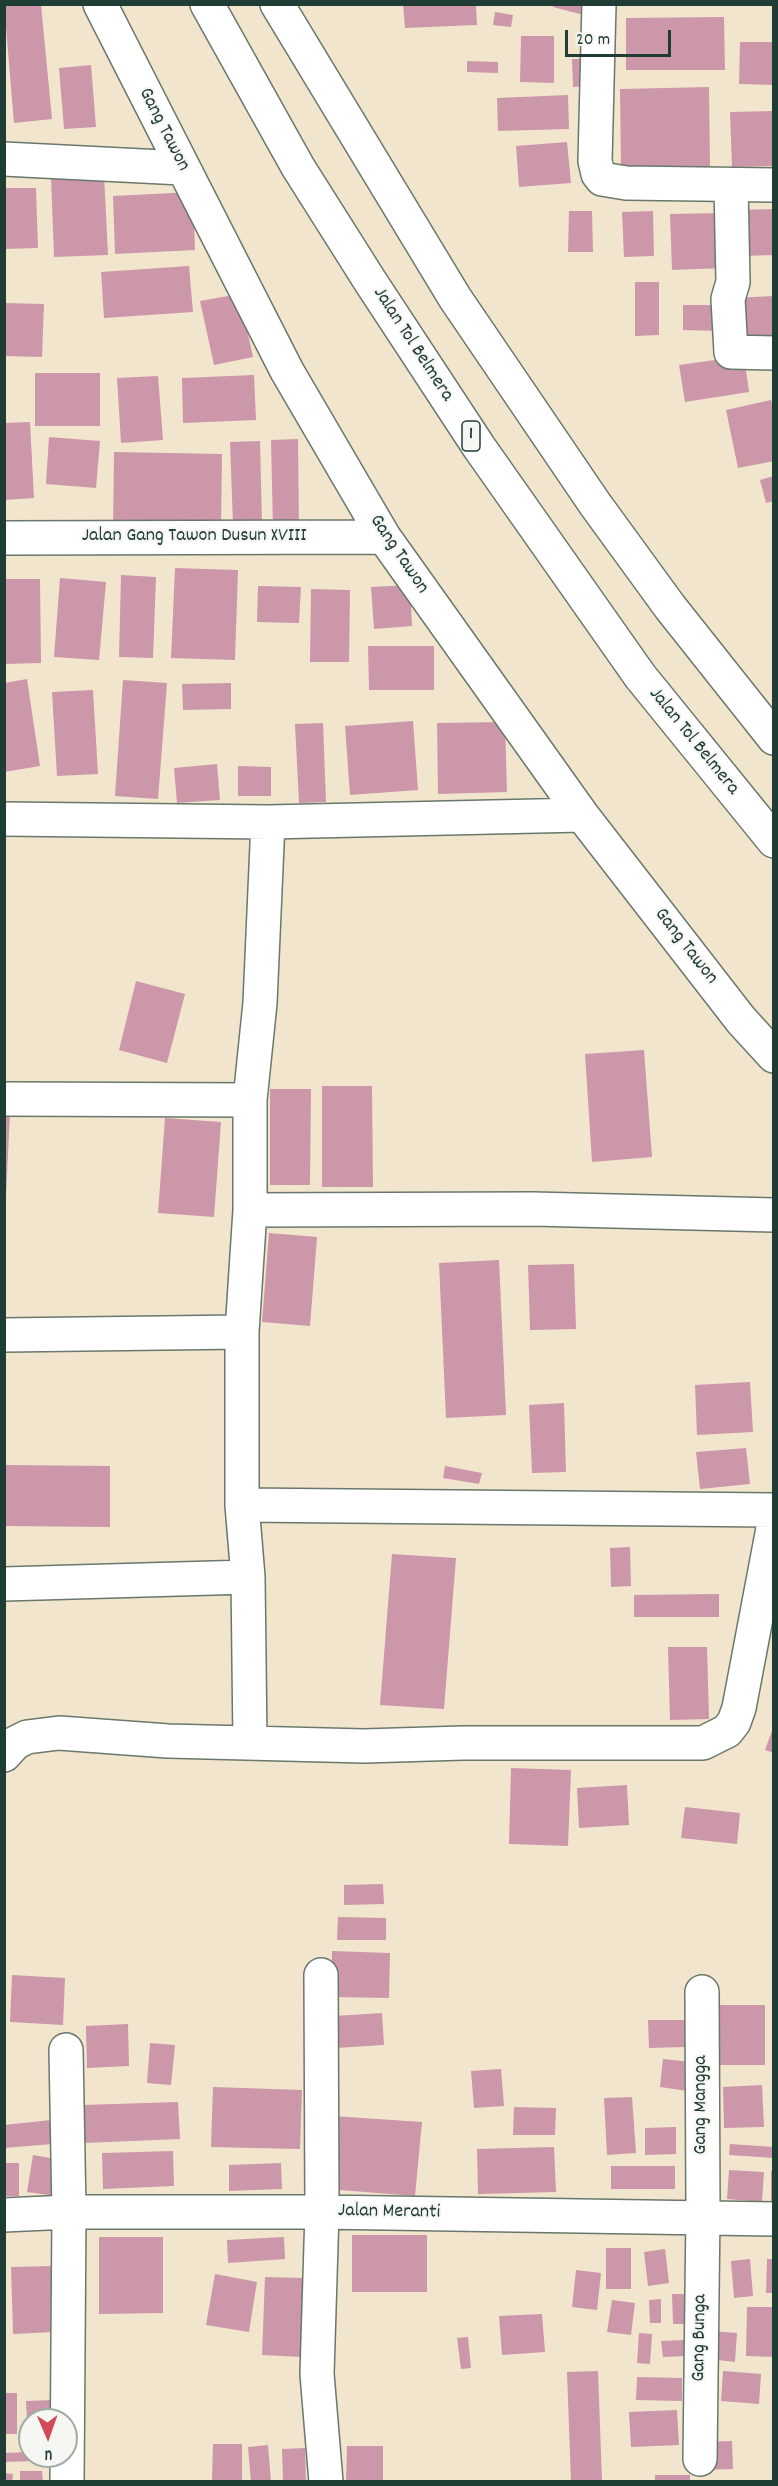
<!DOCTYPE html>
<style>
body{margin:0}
#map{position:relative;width:778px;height:2486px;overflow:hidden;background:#f2e5ce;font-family:Dekko,sans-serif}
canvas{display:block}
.frame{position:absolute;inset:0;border:6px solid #1f3d34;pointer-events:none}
.north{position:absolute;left:18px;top:2408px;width:60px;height:60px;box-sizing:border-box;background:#f6f6f2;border:2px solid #a0aca6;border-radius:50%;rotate:178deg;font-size:16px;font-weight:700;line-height:24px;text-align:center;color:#1f3d34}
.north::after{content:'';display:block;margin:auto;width:21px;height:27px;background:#d1495b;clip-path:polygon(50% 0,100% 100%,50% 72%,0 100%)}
.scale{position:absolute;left:565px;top:30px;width:106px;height:27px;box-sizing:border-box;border:3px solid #1f3d34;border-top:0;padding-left:8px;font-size:18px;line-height:21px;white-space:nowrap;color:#1f3d34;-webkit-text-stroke:4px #f6f6f2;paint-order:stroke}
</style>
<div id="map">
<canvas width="778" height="2486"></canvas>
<div class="frame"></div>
<div class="north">U</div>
<div class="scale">20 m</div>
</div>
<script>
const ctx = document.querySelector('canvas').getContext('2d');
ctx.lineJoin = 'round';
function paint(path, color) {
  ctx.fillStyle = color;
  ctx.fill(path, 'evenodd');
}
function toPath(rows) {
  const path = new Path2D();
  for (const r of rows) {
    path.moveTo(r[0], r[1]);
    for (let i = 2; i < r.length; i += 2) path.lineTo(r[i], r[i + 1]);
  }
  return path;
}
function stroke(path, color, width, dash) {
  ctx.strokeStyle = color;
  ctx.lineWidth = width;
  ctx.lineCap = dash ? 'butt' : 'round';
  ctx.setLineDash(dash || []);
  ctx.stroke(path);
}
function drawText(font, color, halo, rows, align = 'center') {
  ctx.font = font + ' Dekko,sans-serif';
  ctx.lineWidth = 4.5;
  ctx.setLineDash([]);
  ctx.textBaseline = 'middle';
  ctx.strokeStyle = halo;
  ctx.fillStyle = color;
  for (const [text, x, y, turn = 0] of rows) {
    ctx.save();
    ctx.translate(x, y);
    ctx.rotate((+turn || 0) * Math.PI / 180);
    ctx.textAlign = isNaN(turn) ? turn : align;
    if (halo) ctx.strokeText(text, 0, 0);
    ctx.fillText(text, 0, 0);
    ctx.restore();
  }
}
const building = toPath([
 [4,4,41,4,52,119,14,123],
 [403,4,476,4,477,25,405,28],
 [553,4,586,4,584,15,553,7],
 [495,12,513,15,511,27,493,25],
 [724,17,725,70,626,70,626,18],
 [521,36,554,36,554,83,520,82],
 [740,42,774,42,774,85,739,84],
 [572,59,584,59,585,86,573,87],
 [467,61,498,62,498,73,467,72],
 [91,65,96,127,64,129,59,68],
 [709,87,710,167,621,169,620,89],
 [568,95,569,129,498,131,497,98],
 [774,111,774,166,732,167,730,112],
 [567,142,571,183,519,187,516,146],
 [104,175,108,255,54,257,51,178],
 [4,188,36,188,38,248,4,249],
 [193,192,195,250,115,254,113,196],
 [774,209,774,255,742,256,740,210],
 [569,211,592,211,593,252,568,252],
 [653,211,654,256,624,257,622,212],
 [722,213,724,268,672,270,670,214],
 [189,266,193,312,104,318,101,272],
 [635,282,659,282,659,335,635,336],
 [239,294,253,357,214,365,200,301],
 [774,296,774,343,734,344,732,298],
 [4,303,44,304,42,357,4,356],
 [683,305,720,305,721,331,683,330],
 [744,356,749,392,685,402,679,365],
 [35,373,100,373,100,426,35,426],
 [254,375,256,420,183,423,182,378],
 [158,376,163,440,121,443,117,378],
 [771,400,774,412,774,461,738,468,726,410],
 [30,422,34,498,4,500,4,423],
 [49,437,100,441,96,488,46,484],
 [298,439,299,528,273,529,271,440],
 [260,441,262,523,233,524,230,442],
 [114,452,222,454,221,532,113,530],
 [774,476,774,501,766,503,760,480],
 [175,568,238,570,235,660,171,658],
 [121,575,156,577,153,658,119,657],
 [60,578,106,582,99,660,54,657],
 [4,579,40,579,41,663,4,664],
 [410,585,412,626,374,629,371,587],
 [258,586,301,587,299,623,257,622],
 [311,589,350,590,349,662,310,662],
 [368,646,434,646,434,690,369,690],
 [27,679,40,766,4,772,4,683],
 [123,680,167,683,158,799,115,796],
 [231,683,231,709,183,710,182,684],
 [93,690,98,774,57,776,52,692],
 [413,721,418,790,350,795,345,726],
 [505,722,507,792,438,794,437,723],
 [323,723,326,802,299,803,295,724],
 [217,764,220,800,177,803,174,768],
 [238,766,271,767,271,796,238,796],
 [136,981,185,994,167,1063,119,1050],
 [644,1050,652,1157,592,1162,585,1054],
 [322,1086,372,1086,373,1187,322,1187],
 [270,1089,311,1089,310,1185,270,1185],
 [4,1112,10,1113,6,1196,4,1196],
 [165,1118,221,1122,214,1217,158,1213],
 [269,1233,317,1237,310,1326,262,1322],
 [499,1260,506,1415,446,1418,439,1263],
 [574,1264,576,1329,530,1330,528,1265],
 [750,1382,753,1432,697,1435,695,1385],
 [564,1403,566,1472,532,1473,529,1405],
 [746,1448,750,1484,700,1489,696,1452],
 [4,1465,110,1466,110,1527,4,1526],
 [445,1466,482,1473,479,1484,443,1478],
 [630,1547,631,1586,611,1587,610,1548],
 [392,1554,456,1558,444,1709,380,1705],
 [719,1594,719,1617,634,1617,634,1595],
 [668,1647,707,1647,709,1719,670,1720],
 [773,1728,774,1728,774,1753,765,1750],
 [511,1768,571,1770,568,1846,509,1844],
 [627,1785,629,1825,579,1828,577,1788],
 [685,1807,740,1813,737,1844,681,1838],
 [383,1884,384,1904,344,1905,344,1885],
 [338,1917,386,1918,386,1940,337,1940],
 [332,1951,390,1953,389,1998,331,1997],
 [12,1975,65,1978,63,2025,10,2022],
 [716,2005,765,2005,765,2065,716,2065],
 [382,2013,384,2045,336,2048,334,2016],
 [648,2020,685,2020,685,2047,649,2048],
 [128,2024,129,2066,87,2068,86,2026],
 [150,2043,175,2045,171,2085,147,2083],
 [663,2059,691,2062,688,2091,660,2087],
 [501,2069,504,2106,474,2108,471,2071],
 [762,2085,764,2127,724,2128,723,2087],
 [213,2087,302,2090,300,2149,211,2147],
 [632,2097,636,2153,607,2155,604,2098],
 [178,2102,180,2139,83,2143,82,2105],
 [514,2107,556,2108,555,2135,513,2135],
 [333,2116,422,2122,415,2196,327,2189],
 [51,2120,53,2144,4,2148,4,2125],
 [676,2127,676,2154,645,2155,645,2128],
 [730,2144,774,2147,774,2158,729,2155],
 [554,2147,556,2192,478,2194,477,2149],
 [173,2151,174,2186,103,2189,102,2153],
 [33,2155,62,2160,57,2196,27,2192],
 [4,2163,19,2163,19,2196,4,2196],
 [281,2163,282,2189,229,2191,229,2165],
 [611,2166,675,2166,675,2189,611,2189],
 [729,2170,764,2172,762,2202,727,2199],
 [771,2171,774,2171,774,2204,771,2204],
 [352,2235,427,2235,427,2292,352,2292],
 [99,2237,163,2237,163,2313,99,2314],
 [284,2237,285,2259,228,2263,227,2240],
 [606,2248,631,2248,631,2289,606,2289],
 [665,2249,669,2283,648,2286,644,2252],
 [750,2259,753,2296,734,2298,731,2261],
 [767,2259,774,2259,774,2293,766,2293],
 [52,2266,55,2332,13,2334,11,2267],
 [576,2270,601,2273,597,2310,572,2307],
 [215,2274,257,2282,249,2332,206,2325],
 [265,2277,305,2278,302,2357,262,2355],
 [672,2294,686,2294,687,2324,673,2324],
 [661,2299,661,2323,650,2323,649,2300],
 [612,2300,635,2303,631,2335,607,2332],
 [747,2307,774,2307,774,2357,746,2356],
 [542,2314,545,2352,502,2355,499,2316],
 [712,2331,737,2333,735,2362,709,2359],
 [639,2333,652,2334,650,2364,637,2363],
 [468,2337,471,2368,461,2369,457,2338],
 [686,2340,687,2356,663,2357,661,2341],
 [598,2371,602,2481,571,2482,567,2372],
 [723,2371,761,2374,759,2404,721,2401],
 [637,2377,682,2378,682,2401,636,2400],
 [4,2393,17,2393,17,2434,4,2434],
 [53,2400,54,2420,30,2420,30,2435,28,2435,26,2401],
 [677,2410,679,2445,631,2447,629,2412],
 [732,2441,733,2469,701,2470,700,2442],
 [213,2444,242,2444,242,2482,212,2482],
 [268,2445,271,2482,251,2482,248,2447],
 [347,2446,383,2446,383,2482,346,2482],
 [305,2448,306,2482,283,2482,282,2449],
 [30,2452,30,2456,35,2456,36,2461,4,2462,4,2453],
 [20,2471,42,2471,43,2482,20,2482],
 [4,2473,13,2474,12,2482,4,2482],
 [655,2475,690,2475,690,2482,655,2482]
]);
const minor = toPath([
 [100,4,287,371,384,537,582,815,741,1020,774,1056],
 [599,4,595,161,598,174,602,179,626,183,774,185],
 [4,159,182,168],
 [731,185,733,282,728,299,731,352,774,353],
 [4,538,384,537],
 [4,819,268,822,582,815],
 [4,1099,250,1100],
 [250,1210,533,1209,774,1215],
 [4,1335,242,1332],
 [242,1505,774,1510],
 [248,1577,250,1743],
 [4,1584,248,1577,242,1505,242,1332,250,1210,250,1100,260,1003,268,822],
 [4,1755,15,1743,27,1737,59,1733,168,1741,364,1746,463,1743,703,1743,727,1731,734,1722,739,1708,774,1523],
 [321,1975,322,2212,317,2374,326,2482],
 [66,2050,69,2212,67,2482],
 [4,2215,69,2212,322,2212,774,2219],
 [700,2459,703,2212,702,1992]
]);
const highway = toPath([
 [207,4,298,167,370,281,479,447,640,676,774,841],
 [277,4,455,298,595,504,670,607,774,738]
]);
const shields = [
 [471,436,18]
];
const shieldNames = [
 ["1",471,436]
];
const streetNames = [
 ["Gang Tawon",163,130,63],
 ["Jalan Tol Belmera",412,345,57],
 ["Jalan Gang Tawon Dusun XVIII",194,537],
 ["Gang Tawon",398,555,56],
 ["Jalan Tol Belmera",693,742,51],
 ["Gang Tawon",685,947,52],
 ["Gang Mangga",702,2105,-90],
 ["Jalan Meranti",389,2213,1],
 ["Gang Bunga",701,2338,-89]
];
paint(building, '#cc97a9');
stroke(minor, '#69786a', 36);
stroke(highway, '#69786a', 36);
stroke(minor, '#fff', 33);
stroke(highway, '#fff', 33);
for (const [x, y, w] of shields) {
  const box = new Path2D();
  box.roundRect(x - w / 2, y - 15, w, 30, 4.5);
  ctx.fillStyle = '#f6f6f2';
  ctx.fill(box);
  stroke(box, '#1f3d34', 1.5);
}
drawText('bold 18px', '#1f3d34', null, shieldNames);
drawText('20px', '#1f3d34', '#f6f6f2', streetNames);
</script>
